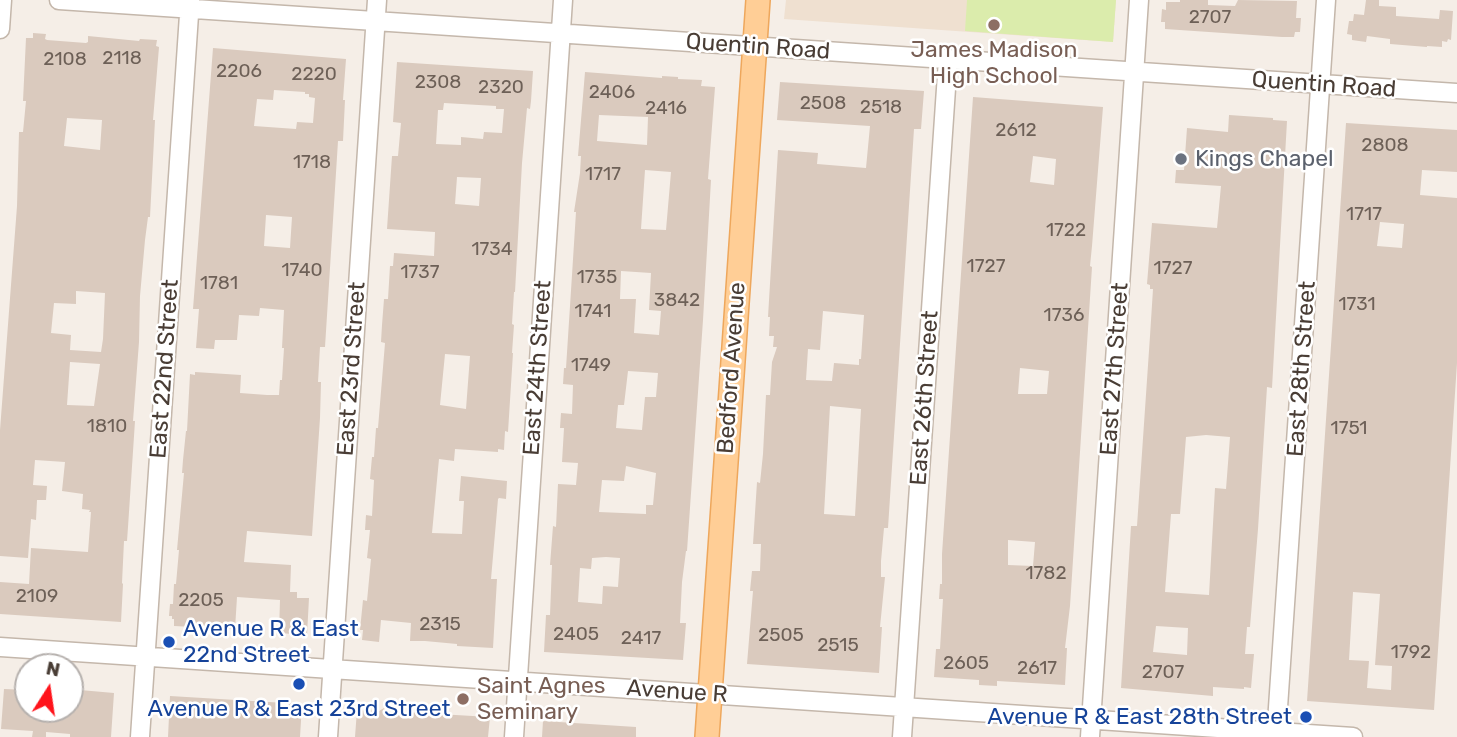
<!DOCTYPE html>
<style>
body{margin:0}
#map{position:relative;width:1457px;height:737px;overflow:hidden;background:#f5eee7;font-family:Rubik,sans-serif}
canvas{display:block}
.north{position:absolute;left:14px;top:653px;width:70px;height:70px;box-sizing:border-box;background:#fff;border:2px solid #b6b1ae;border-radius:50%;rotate:12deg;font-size:19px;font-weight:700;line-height:28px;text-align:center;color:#493d35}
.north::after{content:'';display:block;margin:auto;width:24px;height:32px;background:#ff141b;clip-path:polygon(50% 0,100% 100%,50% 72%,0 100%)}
</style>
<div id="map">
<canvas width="1457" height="737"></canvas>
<div class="north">N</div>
</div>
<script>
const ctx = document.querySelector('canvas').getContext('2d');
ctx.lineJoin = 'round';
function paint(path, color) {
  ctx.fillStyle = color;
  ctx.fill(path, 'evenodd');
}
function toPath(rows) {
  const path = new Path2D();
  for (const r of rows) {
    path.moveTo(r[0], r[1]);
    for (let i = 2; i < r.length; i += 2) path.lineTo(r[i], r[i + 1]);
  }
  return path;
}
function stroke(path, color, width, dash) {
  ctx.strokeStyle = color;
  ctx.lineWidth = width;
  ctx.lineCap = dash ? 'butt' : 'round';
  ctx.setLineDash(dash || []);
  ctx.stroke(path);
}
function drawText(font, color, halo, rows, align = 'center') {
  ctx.font = font + ' Rubik,sans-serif';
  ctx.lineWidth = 5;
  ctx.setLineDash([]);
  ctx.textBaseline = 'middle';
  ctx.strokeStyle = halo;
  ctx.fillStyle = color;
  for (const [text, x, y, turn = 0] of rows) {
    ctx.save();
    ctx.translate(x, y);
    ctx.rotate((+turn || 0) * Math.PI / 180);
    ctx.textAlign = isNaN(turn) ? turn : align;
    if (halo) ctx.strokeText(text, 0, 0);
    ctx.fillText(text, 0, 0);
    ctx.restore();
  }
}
const education = toPath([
 [786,0,1116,0,1113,42,784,19]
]);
const green = toPath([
 [967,0,1116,0,1113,42,965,31]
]);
const building = toPath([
 [1180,0,1208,0,1208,5,1235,6,1238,0,1297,1,1296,18,1301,18,1300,32,1295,32,1294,37,1282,37,1165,29,1165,22,1161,22,1162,9,1166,10,1166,2,1180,2],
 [1366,0,1379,0,1379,6,1396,7,1396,16,1439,19,1440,10,1453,11,1451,40,1448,39,1447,42,1442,41,1442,47,1427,46,1427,47,1390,44,1390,39,1367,36,1366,42,1352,40,1352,35,1347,34,1349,21,1353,21,1354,14,1364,15],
 [33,33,46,34,45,39,47,40,86,43,88,42,88,36,139,41,140,39,157,40,156,46,159,47,153,120,155,120,150,217,148,217,145,240,140,296,139,342,133,421,135,421,128,527,127,541,124,541,122,583,123,584,121,622,0,614,0,582,29,584,31,548,88,552,91,512,89,512,90,510,82,509,83,494,62,491,65,462,35,460,33,485,47,486,46,500,37,500,36,520,31,519,28,558,0,556,0,430,17,206,19,132,23,132,26,101,23,101,26,38,33,38],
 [67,118,102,120,100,150,64,146],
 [76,291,105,293,103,339,101,352,70,350,71,335,51,333,54,303,76,304],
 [70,362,100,364,94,406,67,405],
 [213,48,346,59,343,100,345,100,343,141,338,141,325,347,320,347,318,382,321,382,320,418,312,536,247,531,244,562,291,565,290,592,297,592,297,598,309,598,307,635,279,633,280,600,237,597,235,629,174,626,174,619,172,619,172,616,169,616,170,604,173,604,174,584,176,584,179,550,177,550,184,473,182,473,183,460,186,431,187,431,190,374,195,375,195,372,241,375,240,393,267,395,279,395,280,380,282,380,284,348,282,348,284,310,260,308,259,316,239,315,237,340,215,340,214,349,196,348,199,309,193,309],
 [274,90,305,92,305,94,309,94,309,97,315,98,313,123,297,122,296,129,254,126,257,99,273,100],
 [266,215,292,217,290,248,264,246],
 [397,62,533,71,531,101,530,109,527,108,522,163,515,292,514,292,512,324,514,325,512,353,513,353,508,432,505,431,504,450,498,449,498,452,455,449,454,461,439,459,432,533,462,534,464,501,459,501,461,476,507,481,506,499,499,498,498,499,491,579,497,579,493,648,457,646,457,644,425,641,410,641,411,623,381,620,379,642,362,640,363,630,360,630,363,600,367,601,371,559,367,558,370,530,365,530,366,515,372,516,374,480,370,479,372,457,374,457,376,428,378,428,385,343,381,342,382,325,384,299,388,299,390,266,393,266,394,253,434,256,435,232,387,229,392,156,398,156,401,123,393,122],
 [444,103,496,106,496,109,504,109,502,133,484,132,483,139,461,137,461,145,436,144,438,110,443,110],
 [457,177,481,178,479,206,455,204],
 [445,354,470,356,466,409,440,405],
 [585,72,662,78,662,76,678,77,678,79,702,80,701,86,715,87,708,179,711,180,703,320,687,551,686,551,682,582,680,623,686,623,683,660,544,652,546,615,550,615,552,565,550,565,553,526,556,527,558,484,576,485,578,463,562,462,564,428,560,428,561,413,572,414,573,385,563,384,564,368,566,368,572,275,576,212,574,212,580,173,581,156,578,156],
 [599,115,648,117,647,145,597,141],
 [645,170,671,172,666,230,641,229],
 [621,271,651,273,649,310,661,311,659,335,634,333,636,299,620,299],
 [628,371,658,373,656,397,645,397,642,430,616,428,618,405,624,405],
 [626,466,656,473,653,505,646,505,646,514,599,512,602,480,624,481],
 [606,557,620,558,618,587,603,586,602,604,578,602,580,568,591,569,592,558],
 [780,82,924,91,921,129,914,129,888,528,884,528,881,561,881,577,885,577,880,627,882,627,879,673,747,664,753,591,750,591,752,571,760,571,761,544,753,544,757,482,760,483,763,454,766,395,770,395,772,362,777,347,773,347,774,336,769,336,770,317,768,317,778,150,818,153,817,164,866,168,870,126,777,120],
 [823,311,864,315,861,359,859,359,859,365,834,363,832,381,806,380,808,349,820,350],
 [830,406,861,409,855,516,824,514],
 [973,97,1103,107,1092,246,1090,266,1092,267,1070,606,1065,648,1067,648,1065,685,997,681,997,686,979,685,979,680,934,677,936,649,940,649,943,599,939,599,940,584,942,584,942,554],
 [1033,156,1056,159,1054,185,1030,182],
 [1020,368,1049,371,1047,394,1018,394],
 [1008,540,1035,542,1033,566,1008,565],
 [1229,115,1273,118,1273,120,1287,121,1272,388,1267,387,1258,529,1250,627,1247,627,1245,654,1254,654,1251,688,1244,687,1244,689,1213,687,1213,696,1121,688,1131,526,1137,526,1150,336,1153,289,1150,289,1150,285,1147,284,1152,223,1217,228,1221,186,1175,183,1176,170,1184,170,1187,128,1228,132],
 [1206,435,1230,437,1226,489,1215,488,1209,595,1165,592,1171,514,1180,514,1186,437],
 [1156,626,1188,628,1187,655,1153,652],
 [1346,123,1457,130,1457,172,1422,170,1420,195,1457,198,1457,363,1434,710,1307,701],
 [1380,222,1404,224,1402,248,1377,246],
 [1353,592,1380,594,1375,665,1392,666,1391,690,1367,688,1369,661,1349,660],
 [4,689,28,690,28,709,70,709,70,693,80,693,80,690,114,693,111,737,70,737,70,734,46,732,46,737,32,737,33,731,1,729],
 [170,696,302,704,300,737,168,737],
 [384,708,387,711,403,713,404,712,490,717,488,737,355,737,357,710,379,711],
 [543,721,636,727,636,737,542,737]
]);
const minor = toPath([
 [59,0,1457,93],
 [0,29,2,0],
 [0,647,1353,737],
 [140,737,190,0],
 [328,737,377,0],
 [514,737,563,0],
 [902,737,948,59],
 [1090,737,1139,0],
 [1276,737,1326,0]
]);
const major = toPath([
 [707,737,758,0]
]);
const markers = [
 [994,25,7,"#8d6e63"],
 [1181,159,7,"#6b7280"],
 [169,642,7,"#1a4fb4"],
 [299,684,7,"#1a4fb4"],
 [463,699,7,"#8d6e63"],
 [1306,717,7,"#1a4fb4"]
];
const numberNames = [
 ["2707",1210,18],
 ["2118",122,59],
 ["2108",65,60],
 ["2206",239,72],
 ["2220",314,75],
 ["2308",438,83],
 ["2320",501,88],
 ["2406",612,93],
 ["2508",823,104],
 ["2518",881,108],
 ["2416",666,109],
 ["2612",1016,131],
 ["2808",1385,146],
 ["1718",312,163],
 ["1717",603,175],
 ["1717",1364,215],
 ["1722",1066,231],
 ["1734",492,250],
 ["1727",986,267],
 ["1727",1173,269],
 ["1740",302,271],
 ["1737",420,273],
 ["1735",597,278],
 ["1781",219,284],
 ["3842",677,301],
 ["1731",1357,305],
 ["1741",593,312],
 ["1736",1064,316],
 ["1749",591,366],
 ["1810",107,427],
 ["1751",1349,429],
 ["1782",1046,574],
 ["2109",37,597],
 ["2205",201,601],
 ["2315",440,625],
 ["2405",576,635],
 ["2505",781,636],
 ["2417",641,639],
 ["2515",838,646],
 ["1792",1411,653],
 ["2605",966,664],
 ["2617",1037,669],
 ["2707",1163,673]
];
const streetNames = [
 ["Quentin Road",758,47,4],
 ["Quentin Road",1324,85,4],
 ["East 24th Street",538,368,-86],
 ["Bedford Avenue",732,368,-86],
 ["East 22nd Street",165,369,-86],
 ["East 23rd Street",352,369,-86],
 ["East 27th Street",1115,369,-86],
 ["East 28th Street",1302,369,-86],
 ["East 26th Street",925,398,-86],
 ["Avenue R",677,692,4]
];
const educationNames = [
 ["James Madison",994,50],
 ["High School",994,76],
 ["Saint Agnes",477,686,"left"],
 ["Seminary",477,712,"left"]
];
const worshipNames = [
 ["Kings Chapel",1195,159]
];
const transitNames = [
 ["Avenue R & East",183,629],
 ["22nd Street",183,655],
 ["Avenue R & East 23rd Street",299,709,"center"],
 ["Avenue R & East 28th Street",1292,717,"right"]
];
paint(education, '#efe0d0');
paint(green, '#dbecac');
paint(building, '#dacabe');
stroke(minor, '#c4b7ab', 21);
stroke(major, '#eea75c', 26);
stroke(minor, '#fff', 18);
stroke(major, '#ffce96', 23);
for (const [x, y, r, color] of markers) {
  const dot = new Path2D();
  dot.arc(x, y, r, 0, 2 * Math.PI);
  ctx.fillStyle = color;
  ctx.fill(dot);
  stroke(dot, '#fff', 2.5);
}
drawText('19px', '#6d6057', null, numberNames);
drawText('23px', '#493d35', '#fff', streetNames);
drawText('23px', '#785e54', '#fff', educationNames);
drawText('23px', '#5b616d', '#fff', worshipNames, 'left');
drawText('23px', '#164399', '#fff', transitNames, 'left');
</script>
